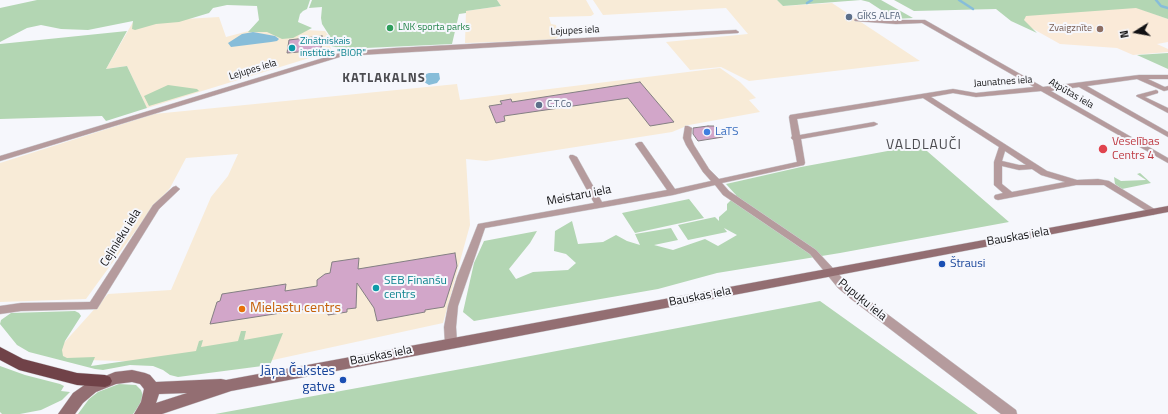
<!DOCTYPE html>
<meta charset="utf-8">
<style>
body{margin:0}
#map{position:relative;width:1168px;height:414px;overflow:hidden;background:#f6f7fc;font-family:"Titillium Web",sans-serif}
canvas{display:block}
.north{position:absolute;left:1116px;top:12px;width:40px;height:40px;-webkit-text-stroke:3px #f6f7fc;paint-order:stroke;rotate:259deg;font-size:11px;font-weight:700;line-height:16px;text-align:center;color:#111113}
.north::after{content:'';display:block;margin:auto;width:14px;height:18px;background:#111113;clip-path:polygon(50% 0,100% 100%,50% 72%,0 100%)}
</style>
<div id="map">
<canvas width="1168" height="414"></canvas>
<div class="north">N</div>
</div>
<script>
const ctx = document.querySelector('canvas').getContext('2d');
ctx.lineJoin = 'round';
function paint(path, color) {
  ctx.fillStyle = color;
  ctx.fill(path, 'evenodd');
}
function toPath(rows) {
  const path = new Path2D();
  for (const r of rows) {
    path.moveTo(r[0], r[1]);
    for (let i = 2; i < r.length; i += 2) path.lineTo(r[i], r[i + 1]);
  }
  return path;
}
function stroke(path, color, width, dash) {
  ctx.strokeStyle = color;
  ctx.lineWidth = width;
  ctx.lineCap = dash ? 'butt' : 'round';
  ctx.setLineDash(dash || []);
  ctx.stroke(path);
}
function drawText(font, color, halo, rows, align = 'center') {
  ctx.font = font + ' "Titillium Web",sans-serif';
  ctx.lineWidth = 4;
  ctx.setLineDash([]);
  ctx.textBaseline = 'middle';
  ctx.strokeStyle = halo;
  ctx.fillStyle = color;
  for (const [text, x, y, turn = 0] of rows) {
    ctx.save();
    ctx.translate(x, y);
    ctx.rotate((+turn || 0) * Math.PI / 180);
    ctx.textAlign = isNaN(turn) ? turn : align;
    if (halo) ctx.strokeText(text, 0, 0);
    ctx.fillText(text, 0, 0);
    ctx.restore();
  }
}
const industrial = toPath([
 [497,0,586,0,594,14,591,16,549,17,551,24,556,25,558,37,554,40,465,43,466,11,501,6],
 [593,0,777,0,783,6,832,3,920,61,749,81,721,67,690,70,666,42,748,34,726,8,603,15],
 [219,17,226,37,260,28,325,31,330,38,330,46,332,51,147,108,127,66,106,69,133,22],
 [720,68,740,82,756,98,749,100,760,112,689,125,672,132,486,161,466,159,470,225,443,323,250,365,87,360,66,359,53,355,108,294,171,290,211,197,228,176,238,154,186,158,170,188,152,208,86,299,0,302,0,163,154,114,457,84,460,100]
]);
const education = toPath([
 [1135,7,1168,19,1168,42,1157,44,1168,49,1168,52,1133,55,1117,48,1060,44,1003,12]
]);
const green = toPath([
 [37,0,310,0,307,9,303,11,300,14,298,22,312,28,293,38,282,39,267,32,248,32,259,20,257,6,227,5,213,8,209,13,179,22,156,24,135,30,132,29,133,21,88,30,61,29,41,25,27,28,0,42,0,8],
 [312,0,497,0,501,6,466,11,466,13,459,14,452,44,344,49,331,46,331,38,322,24,321,18,322,7,309,8],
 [777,0,881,0,913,18,895,19,869,2,861,0,783,6],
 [894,0,1168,0,1168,19,1136,8,1026,16,1024,20,1037,33,1011,21,996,9,914,11],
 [127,31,106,69,127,66,147,108,106,121,102,116,0,119,0,44],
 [1168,53,1168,69,1137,55],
 [168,85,197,89,199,91,149,106,144,96],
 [920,145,1009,222,840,253,717,273,658,289,474,321,463,312,474,263,484,241,537,231,530,243,509,269,516,279,533,272,568,270,576,263,566,254,554,251,555,231,572,221,578,244,603,242,616,235,627,241,640,245,635,234,671,228,678,240,654,245,673,250,705,239,718,246,737,235,724,228,727,232,688,240,678,225,715,217,719,221,719,217,727,210,727,204,736,195,726,184,801,167],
 [1140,173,1151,183,1122,189,1115,184,1114,177,1121,181,1146,180,1137,174],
 [689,199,704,218,635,233,622,213],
 [820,301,978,414,215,414,483,365],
 [75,311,79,313,81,316,65,341,62,350,63,356,67,358,95,357,91,366,196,351,199,341,203,340,201,347,238,341,241,331,246,331,244,340,283,333,270,365,178,377,170,375,163,370,153,366,130,365,103,370,95,369,29,352,17,345,0,324,1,320,11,313],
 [0,366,25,375,60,384,64,386,61,391,70,392,62,400,41,410,20,414,2,414,0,412],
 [119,384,136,385,141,390,143,396,141,403,133,414,78,414,89,399,98,392]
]);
const water = toPath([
 [253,32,275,36,279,39,277,41,271,42,231,47,228,43,242,34],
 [429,73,439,73,440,79,437,83,429,85,424,82,426,74]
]);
const stream = toPath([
 [959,0,973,9],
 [1156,0,1161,6,1168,8],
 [807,3,812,0]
]);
const building = toPath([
 [322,36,321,50,287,53,289,40,322,36],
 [640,82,674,122,650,126,628,98,504,116,505,121,496,123,489,106,502,104,500,101,511,99,512,102,640,82],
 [708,126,714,126,723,137,698,141,693,134,693,128,708,126],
 [455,253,457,266,444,307,425,310,425,312,377,321,374,308,357,283,356,308,347,309,347,312,328,315,328,312,326,313,326,306,210,324,217,302,220,301,222,294,286,284,285,291,317,286,317,280,325,274,330,273,332,262,359,258,358,269,455,253]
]);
const minor = toPath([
 [857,18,896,20,925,20,1043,87,1139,75,1168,75,1168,79,1148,79,1165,87,1168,86,1168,90,1164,91,1137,79,1087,86,1168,132,1168,137,1079,87,1051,91,1168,158,1168,163,1041,91,976,97,953,93,931,97,1047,171,1077,180,1098,179,1109,181,1156,210,1158,212,1153,215,1104,185,1076,185,998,200,995,199,994,197,995,195,1003,193,994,185,994,162,999,147,923,98,797,119,800,135,874,122,878,124,874,126,801,139,805,163,804,165,722,183,729,191,816,250,846,282,859,293,1016,410,1017,414,1001,414,851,299,838,288,810,254,723,195,715,185,673,195,485,228,458,306,456,327,457,343,455,346,451,347,447,346,445,343,444,327,448,306,457,277,478,224,594,203,569,157,570,155,573,155,577,157,602,202,667,190,635,144,639,142,642,142,675,189,711,181,703,172,686,145,683,138,685,126,688,126,692,128,691,138,694,145,709,169,719,179,797,162,793,140,791,138,792,136,789,117,790,115,953,89,976,93,1034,87,922,23,896,24,855,21,854,20,857,18],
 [1005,151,1026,165,1019,165,1002,161,1005,151],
 [1002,166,1019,170,1032,169,1041,175,1065,182,1012,192,1002,184,1002,166],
 [736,30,739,32,738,33,343,56,0,161,0,156,343,52,394,48,736,30],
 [1156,90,1158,91,1158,93,1145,97,1168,108,1168,113,1136,96,1137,95,1156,90],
 [176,186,180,189,159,209,97,309,21,311,0,314,0,306,21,303,90,302,153,205,173,187,176,186]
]);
const secondary = toPath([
 [1168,206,1168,212,231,391,162,414,134,414,141,402,144,389,140,384,132,382,116,384,96,392,83,403,75,414,58,414,73,393,86,384,115,372,132,370,145,373,150,375,156,382,221,379,226,380,1168,206],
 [187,393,156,403,159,394,187,393]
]);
const trunk = toPath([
 [0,347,23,359,77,373,105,375,110,377,112,381,110,385,105,387,77,385,19,370,0,360,0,347]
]);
const markers = [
 [849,17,4,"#5c6f8a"],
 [390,28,4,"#2e9e5b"],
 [1100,29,4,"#8d6e63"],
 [292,48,4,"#0f9aa8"],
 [539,105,4,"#5c6f8a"],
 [707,132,4,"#3f7fe0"],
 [1103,149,5,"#e0444e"],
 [942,264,4,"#1a4fb4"],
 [376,288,4,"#0f9aa8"],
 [242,309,4,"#e8710a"],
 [343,380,4,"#1a4fb4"]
];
const farServicenames = [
 ["GĪKS ALFA",857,17],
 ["C.T.Co",547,105]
];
const farLeisurenames = [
 ["LNK sporta parks",398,28]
];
const farEducationnames = [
 ["Zvaigznīte",1092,29]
];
const farStreetnames = [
 ["Lejupes iela",575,31,-3],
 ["Lejupes iela",253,70,-17],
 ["Jaunatnes iela",1003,82,-4],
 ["Atpūtas iela",1071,94,30]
];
const farCulturenames = [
 ["Zinātniskais",300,42],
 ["institūts \"BIOR\"",300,54]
];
const shopNames = [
 ["LaTS",715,132]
];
const healthNames = [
 ["Veselības",1112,142],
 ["Centrs 4",1112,156]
];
const streetNames = [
 ["Meistaru iela",579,196,-11],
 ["Bauskas iela",1018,237,-10],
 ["Ceļinieku iela",121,238,-58],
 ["Bauskas iela",700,297,-11],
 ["Pupuķu iela",862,300,39],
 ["Bauskas iela",381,356,-11]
];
const transitNames = [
 ["Štrausi",950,264]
];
const cultureNames = [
 ["SEB Finanšu",384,281],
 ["centrs",384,295]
];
const farDistrictnames = [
 ["KATLAKALNS",384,79]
];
const quarterNames = [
 ["VALDLAUČI",924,146]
];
const nearFoodnames = [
 ["Mielastu centrs",250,309]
];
const nearTransitnames = [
 ["Jāņa Čakstes",335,372],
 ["gatve",335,388]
];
paint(industrial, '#f8ebd7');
paint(education, '#faead8');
paint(green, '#b3d6b3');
paint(water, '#87bdd9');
stroke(stream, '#87bdd9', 2.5);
paint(building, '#d2a6c9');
stroke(building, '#848083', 1);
stroke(minor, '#d1d2d7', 1);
stroke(secondary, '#d1d2d7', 1);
stroke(trunk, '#d1d2d7', 1);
paint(minor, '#b59b9d');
paint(secondary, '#936e72');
paint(trunk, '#704248');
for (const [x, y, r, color] of markers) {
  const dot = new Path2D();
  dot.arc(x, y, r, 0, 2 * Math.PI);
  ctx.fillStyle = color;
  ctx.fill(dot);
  stroke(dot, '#f6f7fc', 1.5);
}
drawText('10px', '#4e5e75', '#f6f7fc', farServicenames, 'left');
drawText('10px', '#27864d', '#f6f7fc', farLeisurenames, 'left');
drawText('10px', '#785e54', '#f6f7fc', farEducationnames, 'right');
drawText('10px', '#111113', '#f6f7fc', farStreetnames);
drawText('10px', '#0d838f', '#f6f7fc', farCulturenames, 'left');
drawText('12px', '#366cbe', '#f6f7fc', shopNames, 'left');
drawText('12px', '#be3a42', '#f6f7fc', healthNames, 'left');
drawText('12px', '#111113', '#f6f7fc', streetNames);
drawText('12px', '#164399', '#f6f7fc', transitNames, 'left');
drawText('12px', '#0d838f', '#f6f7fc', cultureNames, 'left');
ctx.letterSpacing = '1px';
drawText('bold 13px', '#4c4c50', '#f6f7fc', farDistrictnames);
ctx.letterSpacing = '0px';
ctx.letterSpacing = '1px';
drawText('14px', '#4c4c50', '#f6f7fc', quarterNames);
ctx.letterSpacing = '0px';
drawText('14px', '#c56008', '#f6f7fc', nearFoodnames, 'left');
drawText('14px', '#164399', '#f6f7fc', nearTransitnames, 'right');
</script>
